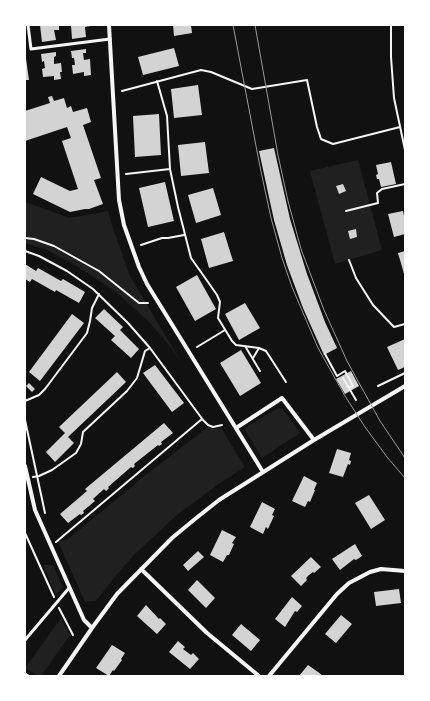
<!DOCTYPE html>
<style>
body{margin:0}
#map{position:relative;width:430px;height:701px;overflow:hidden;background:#111;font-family:"Nunito Sans",sans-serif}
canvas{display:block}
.frame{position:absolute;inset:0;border:26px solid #fff;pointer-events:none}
</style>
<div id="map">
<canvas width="430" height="701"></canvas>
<div class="frame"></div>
</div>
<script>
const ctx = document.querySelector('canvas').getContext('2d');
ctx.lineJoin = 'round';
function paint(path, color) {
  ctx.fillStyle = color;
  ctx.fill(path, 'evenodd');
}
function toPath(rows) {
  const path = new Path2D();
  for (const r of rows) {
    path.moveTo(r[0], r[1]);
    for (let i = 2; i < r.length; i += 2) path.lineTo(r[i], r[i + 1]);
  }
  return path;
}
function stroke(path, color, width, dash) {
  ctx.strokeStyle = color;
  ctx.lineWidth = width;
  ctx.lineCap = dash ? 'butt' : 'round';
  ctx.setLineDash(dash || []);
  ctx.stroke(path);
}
const green = toPath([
 [358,160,382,250,335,264,310,171],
 [25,202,70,218,108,211,113,228,129,274,182,364,170,346,150,323,115,291,75,265,47,250,25,243],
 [278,408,283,409,300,433,262,458,245,430,248,426],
 [208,427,213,429,221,428,245,467,220,483,178,514,134,555,113,579,96,601,85,602,58,541,67,540,147,474],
 [43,565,53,565,63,587,57,594,55,593],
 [61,618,70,635,41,676,39,676,25,668]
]);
const building = toPath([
 [40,25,59,25,59,30,54,30,56,40,42,42],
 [71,25,89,25,90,26,85,27,86,37,72,39],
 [173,25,191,25,192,33,174,36],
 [174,48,179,66,143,75,138,57],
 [86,49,86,53,83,53,84,60,90,59,91,75,84,76,84,72,73,74,72,65,75,65,74,58,72,58,71,51],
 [25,51,29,80,25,80],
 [56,52,56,56,54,57,54,64,61,63,62,72,60,72,61,79,54,80,54,76,43,77,42,69,45,68,44,61,42,62,41,54],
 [198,85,202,115,174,118,171,89],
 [52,96,54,101,64,98,67,108,71,106,73,112,87,108,91,122,83,125,101,178,94,180,103,204,89,209,85,209,70,212,33,194,41,177,70,191,78,189,62,141,71,138,67,127,25,141,25,111,50,103,48,97],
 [159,114,161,155,135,157,133,116],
 [205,142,209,173,181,176,178,145],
 [274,148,290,219,307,274,325,322,337,348,324,355,303,308,287,265,274,220,259,151],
 [391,162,396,184,381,187,379,179,377,179,376,175,378,174,376,165],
 [165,182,174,221,148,227,139,188],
 [343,184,346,191,339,194,336,186],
 [213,188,221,215,196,223,188,195],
 [403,211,405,221,405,234,394,237,388,214],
 [356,229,357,237,350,239,348,231],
 [224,232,233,261,209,268,201,239],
 [405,251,405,277,398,253],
 [25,264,36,271,38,268,61,281,63,279,85,292,79,303,56,290,55,292,32,279,30,282,25,279],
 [197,275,216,309,195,321,176,287],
 [245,303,260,328,239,340,225,314],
 [104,309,123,327,120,330,139,349,131,358,111,340,115,336,95,318],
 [72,314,84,323,40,381,29,372],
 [405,339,405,367,398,370,387,347],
 [241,350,261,383,240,396,220,363],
 [155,365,184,403,172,412,143,373],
 [351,371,359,386,345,394,336,379],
 [117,372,126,382,68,437,74,443,55,462,46,452,65,433,59,427],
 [29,383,35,389,32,392,26,386],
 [164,423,173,433,161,442,162,444,159,446,158,445,134,464,135,466,133,468,131,467,108,487,109,488,106,491,104,489,93,499,95,501,83,511,84,513,81,515,80,514,68,523,60,514,87,491,85,489],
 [337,449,351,453,349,460,351,461,350,465,348,464,343,477,329,473],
 [304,476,317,483,314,490,315,490,310,502,308,501,305,507,292,501],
 [369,495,385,520,371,529,355,503],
 [262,502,275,509,272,515,274,516,268,529,266,527,263,534,250,527],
 [222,530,236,537,232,543,234,544,229,555,227,555,223,562,210,555],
 [355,544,362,556,356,560,354,559,340,570,332,559],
 [198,551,204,557,188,571,183,565],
 [311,557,321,567,314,573,313,572,309,575,306,578,307,580,301,586,291,576],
 [197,580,215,598,206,608,188,590],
 [399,589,401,603,376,606,374,592],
 [292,597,302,606,297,612,295,611,285,627,275,619],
 [146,605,159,619,160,618,166,624,157,634,137,616],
 [341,615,352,624,336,643,325,634],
 [241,624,260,640,251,651,232,635],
 [178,641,185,647,183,649,191,655,193,653,199,659,190,669,169,652],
 [112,645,125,653,121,659,122,660,114,671,113,670,109,676,96,668],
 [308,665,318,672,323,676,299,676]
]);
const path = toPath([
 [391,25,391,57,394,98,405,150],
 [157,81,167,116,170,169,178,207,191,258,208,282,217,295,220,302,218,318,232,341,236,345,259,348,266,351,286,382],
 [122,91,201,70,211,72,252,89,307,80,317,127,321,139,333,144,400,127],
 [126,174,170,169],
 [346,211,378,203,377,193,382,189,405,184],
 [25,238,34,239,54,246,99,271,139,303,148,303],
 [141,245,162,238,168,238,184,235],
 [25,251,39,256,67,271,93,289,128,323,150,348,145,351,137,378,127,391,83,432,81,444,76,453,52,470,39,476,33,477],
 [349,260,356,278,373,305,394,327,405,324],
 [245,346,260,371],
 [197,347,225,330],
 [150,348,203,420,208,425,213,427,222,425],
 [325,354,337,376,345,371,353,386,349,388],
 [253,358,259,348],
 [343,378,356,400],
 [378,386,405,373],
 [25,401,39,395,45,389,87,333,90,321,92,308,99,294],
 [25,420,45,513],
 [25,533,54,597],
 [56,542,202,419],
 [59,608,73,635]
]);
const service = toPath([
 [28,25,31,49,110,39],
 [25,640,69,588],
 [25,674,28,676]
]);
const minor = toPath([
 [109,25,119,200,124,225,139,267,147,284,263,472],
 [236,428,282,398,314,440],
 [25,466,35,510,84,620,92,628],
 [141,569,207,633,259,676],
 [59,676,92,628,117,594,172,538,195,519,219,500,314,440,405,386],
 [269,676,337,594,349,583,370,572,381,569,405,571]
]);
const tram = toPath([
 [233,25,260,167,271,218,282,258,292,287,318,348,345,396,365,427,387,457,405,478],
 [255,25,278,155,288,201,301,249,324,310,347,361,380,421,405,458]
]);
paint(green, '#202020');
paint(building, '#d3d3d3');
stroke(path, '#f5f5f5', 2);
stroke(service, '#f5f5f5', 3);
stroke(minor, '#f5f5f5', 4);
stroke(tram, '#9a9a9a', 1);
</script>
